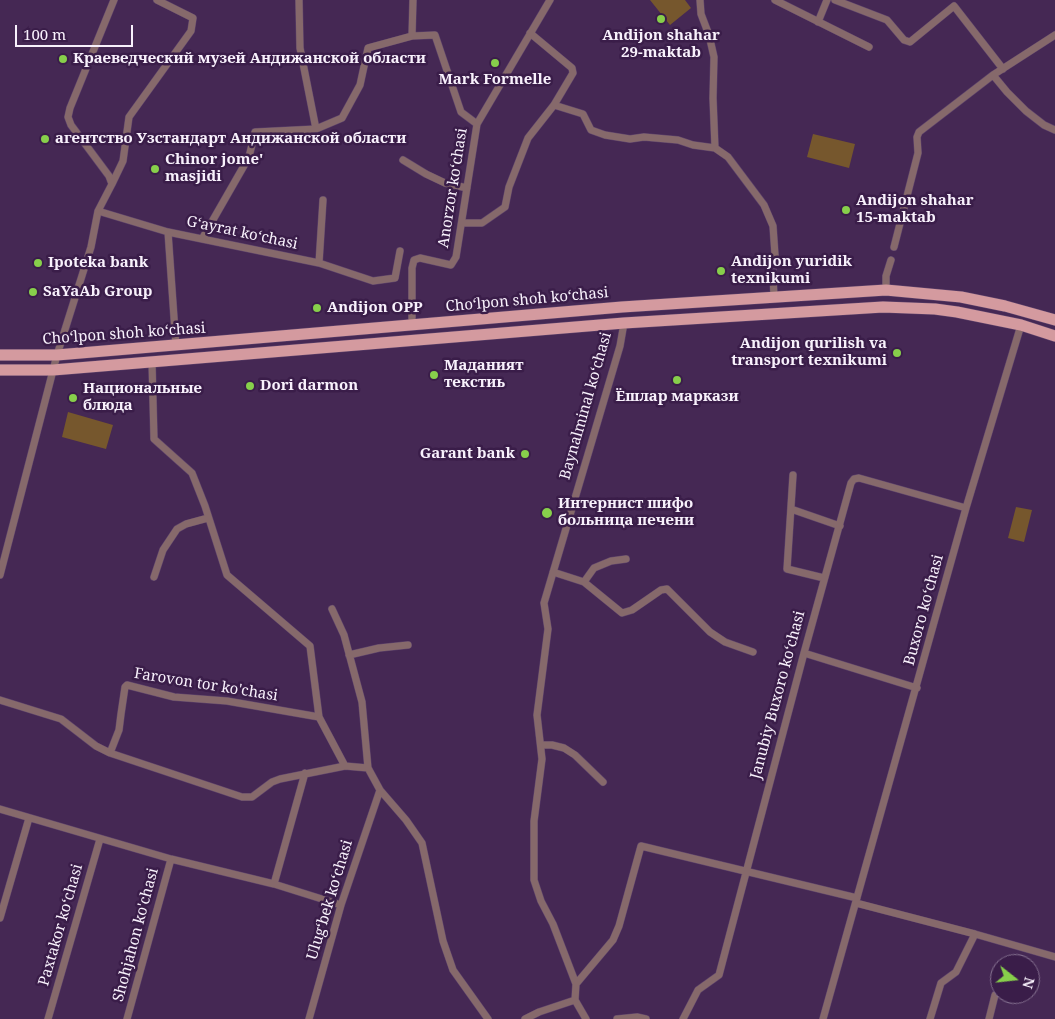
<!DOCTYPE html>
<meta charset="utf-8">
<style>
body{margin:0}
#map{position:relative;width:1055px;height:1019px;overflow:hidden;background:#452854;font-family:"Noto Serif",serif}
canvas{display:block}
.north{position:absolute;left:990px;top:954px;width:50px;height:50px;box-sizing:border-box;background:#3a1d49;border:1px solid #867291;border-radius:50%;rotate:106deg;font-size:14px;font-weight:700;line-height:20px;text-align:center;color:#f8f1fc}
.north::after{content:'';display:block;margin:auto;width:18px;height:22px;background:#87cf4b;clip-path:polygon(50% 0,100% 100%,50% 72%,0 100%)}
.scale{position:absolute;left:15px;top:25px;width:118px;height:22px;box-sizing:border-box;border:2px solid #f8f1fc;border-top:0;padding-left:6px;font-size:15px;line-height:18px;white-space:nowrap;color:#f8f1fc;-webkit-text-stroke:4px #3a1d49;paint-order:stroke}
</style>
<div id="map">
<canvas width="1055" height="1019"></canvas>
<div class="north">N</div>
<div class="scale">100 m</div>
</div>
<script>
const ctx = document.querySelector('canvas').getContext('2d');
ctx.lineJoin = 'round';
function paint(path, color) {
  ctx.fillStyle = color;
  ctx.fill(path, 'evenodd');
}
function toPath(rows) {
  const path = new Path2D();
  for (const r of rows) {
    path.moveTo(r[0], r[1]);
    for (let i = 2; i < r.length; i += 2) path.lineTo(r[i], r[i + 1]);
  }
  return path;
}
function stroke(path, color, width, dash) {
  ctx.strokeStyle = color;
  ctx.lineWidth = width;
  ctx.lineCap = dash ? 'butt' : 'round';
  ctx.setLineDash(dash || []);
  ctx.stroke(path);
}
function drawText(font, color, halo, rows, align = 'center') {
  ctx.font = font + ' "Noto Serif",serif';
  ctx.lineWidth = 5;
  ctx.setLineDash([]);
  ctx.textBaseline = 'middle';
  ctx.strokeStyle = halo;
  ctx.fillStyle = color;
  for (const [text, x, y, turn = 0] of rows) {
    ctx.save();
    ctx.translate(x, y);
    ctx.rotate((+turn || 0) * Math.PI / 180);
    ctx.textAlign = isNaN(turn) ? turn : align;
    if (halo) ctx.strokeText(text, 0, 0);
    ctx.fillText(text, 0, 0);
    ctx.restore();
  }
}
const green = toPath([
 [650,0,685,0,691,8,670,25],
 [813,134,855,144,849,168,807,157],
 [68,412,113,425,106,449,62,437],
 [1016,507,1032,510,1024,542,1008,538]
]);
const minorTunnel = toPath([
 [773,275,775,255]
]);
const minor = toPath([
 [299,0,300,48,316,129],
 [700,0,701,14,709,35,714,57,713,98,715,148,728,157,764,205,773,226,775,255],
 [775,0,869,47],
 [835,0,887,20,904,40,910,42,954,6,1003,69],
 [818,22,827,0],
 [412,36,413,0],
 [993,75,1007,92,1026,111,1044,125,1055,130],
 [554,105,583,114,591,130,605,135,630,139,644,137,678,140,693,145,715,148],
 [403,160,426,174,445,183,467,188],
 [112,184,123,161,129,117,191,31,193,18,157,0],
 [98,211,168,232,319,263,323,200],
 [462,223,482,223,505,207,509,187,528,138,554,105,573,73,572,68,530,33],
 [168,232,176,346],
 [202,239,249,157,255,132,316,129,342,118,360,85,368,48,412,36,435,35,461,112,477,124],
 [894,247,918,153,917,137,919,132,993,75,1055,35],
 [319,263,373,281,395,278,400,251],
 [773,275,774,297],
 [886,290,886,276,891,260],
 [412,326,412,268,414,260,420,258,451,265,456,257,477,124,550,0],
 [152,362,154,439,192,473,205,506,227,575,310,646,319,717,345,766,368,768,380,790,406,820,422,843,443,941,453,970,488,1019],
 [793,475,787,569,824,578],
 [791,509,840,526],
 [553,572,584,582,622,613,632,610,661,590,667,589,710,632,725,642,753,652],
 [0,575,57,355,91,247,98,211,112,184,109,176,71,125,68,117,70,108,114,0],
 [154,577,163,550,177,529,186,524,208,518],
 [584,582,594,568,611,561,626,559],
 [332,609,344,635,362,702,368,768],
 [804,653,917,688],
 [349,655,379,648,408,645],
 [0,700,61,719,96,746,110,753,242,797,252,797,272,782,280,779,345,766],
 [541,745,552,745,564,748,575,755,603,782],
 [110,753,119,730,121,714,125,687,127,685,174,697,227,701,319,717],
 [0,809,171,859,274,884,341,905],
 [274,884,305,773],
 [856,903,975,934,1055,957],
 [0,918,29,818],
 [576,984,613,940,619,926,641,846,857,898],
 [48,1019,100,839],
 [127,1019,171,859],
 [309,1019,341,905,380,790],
 [525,1019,539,1012,575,1000],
 [586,1019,575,1000,576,984,553,924,541,901,534,880,534,821,542,759,537,715,548,629,544,603,620,346,624,323],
 [617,1019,637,1017,646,1019],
 [683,1019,698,990,719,975,804,653,851,483,854,479,859,478,966,508],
 [823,1019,966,508,1021,325],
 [930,1019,941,983,956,972,975,934],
 [989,1019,995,995]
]);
const primary = toPath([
 [0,355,57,355,622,307,886,290,961,297,1005,306,1055,320],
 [0,370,53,370,624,323,883,307,935,309,957,312,1021,325,1055,336]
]);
const markers = [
 [661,19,5,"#87cf4b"],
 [63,59,5,"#87cf4b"],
 [495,63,5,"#87cf4b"],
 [45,139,5,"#87cf4b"],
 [155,169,5,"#87cf4b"],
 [846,210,5,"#87cf4b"],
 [38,263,5,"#87cf4b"],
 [721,271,5,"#87cf4b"],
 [33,292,5,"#87cf4b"],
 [317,308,5,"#87cf4b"],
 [897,353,5,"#87cf4b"],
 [434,375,5,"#87cf4b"],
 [677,380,5,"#87cf4b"],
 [250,386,5,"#87cf4b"],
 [73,398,5,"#87cf4b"],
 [525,454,5,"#87cf4b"],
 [547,513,6,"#87cf4b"]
];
const poiNames = [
 ["Andijon shahar",661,36,"center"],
 ["29-maktab",661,53,"center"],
 ["Краеведческий музей Андижанской области",73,59],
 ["Mark Formelle",495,80,"center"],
 ["агентство Узстандарт Андижанской области",55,139],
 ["Chinor jome'",165,160],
 ["masjidi",165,177],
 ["Andijon shahar",856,201],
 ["15-maktab",856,218],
 ["Andijon yuridik",731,262],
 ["texnikumi",731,279],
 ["Ipoteka bank",48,263],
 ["SaYaAb Group",43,292],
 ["Andijon OPP",327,308],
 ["Andijon qurilish va",887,344,"right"],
 ["transport texnikumi",887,361,"right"],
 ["Маданият",444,366],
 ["текстиь",444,383],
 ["Dori darmon",260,386],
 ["Национальные",83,389],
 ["блюда",83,406],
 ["Ёшлар маркази",677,397,"center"],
 ["Garant bank",515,454,"right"],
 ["Интернист шифо",558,504],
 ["больница печени",558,521]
];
const streetNames = [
 ["Anorzor koʻchasi",453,188,-81],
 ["Gʻayrat koʻchasi",242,233,12],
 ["Choʻlpon shoh koʻchasi",527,300,-5],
 ["Choʻlpon shoh koʻchasi",124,334,-4],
 ["Baynalminal koʻchasi",586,406,-74],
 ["Buxoro koʻchasi",924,610,-75],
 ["Farovon tor ko'chasi",206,685,9],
 ["Janubiy Buxoro koʻchasi",778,695,-75],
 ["Ulugʻbek koʻchasi",330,900,-73],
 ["Paxtakor koʻchasi",61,925,-74],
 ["Shohjahon ko'chasi",136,935,-75]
];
paint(green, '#76572d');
stroke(minorTunnel, '#60466d', 7, [7, 3.5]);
stroke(minor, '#5e446c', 8);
stroke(primary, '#5e446c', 12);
stroke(minor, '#86696b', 7);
stroke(primary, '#d49a9f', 11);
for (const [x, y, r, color] of markers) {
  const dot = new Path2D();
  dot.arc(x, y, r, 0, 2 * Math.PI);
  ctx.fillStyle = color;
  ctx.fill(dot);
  stroke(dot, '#3a1d49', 2);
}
drawText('bold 15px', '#f8f1fc', '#3a1d49', poiNames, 'left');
drawText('15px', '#f8f1fc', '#3a1d49', streetNames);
</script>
